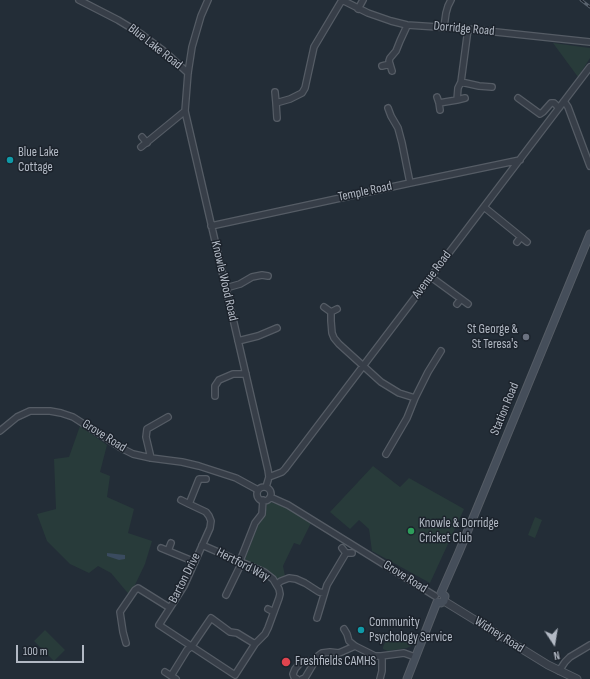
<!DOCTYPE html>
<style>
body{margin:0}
#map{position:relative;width:590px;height:679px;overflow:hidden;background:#232d37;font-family:"Sofia Sans Condensed",sans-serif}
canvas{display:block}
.north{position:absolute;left:534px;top:623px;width:40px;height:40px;-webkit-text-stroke:3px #1c232c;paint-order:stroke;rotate:168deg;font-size:11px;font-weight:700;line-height:16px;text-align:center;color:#b2b9c4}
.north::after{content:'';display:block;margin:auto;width:14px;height:18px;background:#b2b9c4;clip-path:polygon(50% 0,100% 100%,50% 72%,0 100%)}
.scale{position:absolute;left:16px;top:645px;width:68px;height:18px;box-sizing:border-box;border:2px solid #b2b9c4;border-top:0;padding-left:5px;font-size:12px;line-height:14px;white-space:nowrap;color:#b2b9c4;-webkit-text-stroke:3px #1c232c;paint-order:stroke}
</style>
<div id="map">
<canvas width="590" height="679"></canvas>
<div class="north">N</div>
<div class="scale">100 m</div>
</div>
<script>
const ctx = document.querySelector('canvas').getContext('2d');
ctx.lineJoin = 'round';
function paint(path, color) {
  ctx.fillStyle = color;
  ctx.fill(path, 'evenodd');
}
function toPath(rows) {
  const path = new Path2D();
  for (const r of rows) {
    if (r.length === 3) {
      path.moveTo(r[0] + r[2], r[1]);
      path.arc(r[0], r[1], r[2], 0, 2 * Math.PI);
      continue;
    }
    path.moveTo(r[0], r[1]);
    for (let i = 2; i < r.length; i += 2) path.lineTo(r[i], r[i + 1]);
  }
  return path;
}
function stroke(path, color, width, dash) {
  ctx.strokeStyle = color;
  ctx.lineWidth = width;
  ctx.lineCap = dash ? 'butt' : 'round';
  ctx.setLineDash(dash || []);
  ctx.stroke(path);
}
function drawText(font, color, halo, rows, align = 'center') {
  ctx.font = font + ' "Sofia Sans Condensed",sans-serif';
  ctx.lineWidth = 3;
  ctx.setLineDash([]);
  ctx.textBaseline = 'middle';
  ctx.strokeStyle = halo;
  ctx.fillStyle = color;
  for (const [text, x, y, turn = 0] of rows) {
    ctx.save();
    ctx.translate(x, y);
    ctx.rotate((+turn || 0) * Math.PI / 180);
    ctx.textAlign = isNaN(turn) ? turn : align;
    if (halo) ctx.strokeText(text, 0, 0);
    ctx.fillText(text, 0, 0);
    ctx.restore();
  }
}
const green = toPath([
 [553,43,590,48,590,58,578,77],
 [80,426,107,445,100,472,110,476,107,497,134,509,128,533,152,541,145,564,134,587,129,594,126,591,111,573,98,566,89,573,70,564,47,541,37,514,56,509,54,459,69,457],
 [373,466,400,487,409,478,464,509,430,583,372,551,369,529,359,520,350,529,330,512],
 [270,502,291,509,311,523,300,545,294,543,283,566,285,576,279,579,276,578,269,572,254,566,245,559,258,526,265,515,267,504],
 [535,517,542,520,535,538,528,535],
 [45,630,65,650,54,661,34,641],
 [390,632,417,643,407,648,388,651,383,649,383,647]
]);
const water = toPath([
 [107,553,125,555,125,559,119,560,107,556]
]);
const minor = toPath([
 [79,0,118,20,141,34,165,52,188,73],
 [208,0,201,16,192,47,188,73,185,111,268,470,269,477,266,487],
 [342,0,368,13,391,21,407,25,468,29,590,42],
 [358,9,363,0],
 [444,27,446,13,448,6,451,0],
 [382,66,390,64],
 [392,71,389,61,390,58,396,51,400,41,406,28,407,25],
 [461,82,479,86,492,87],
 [275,92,276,103],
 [437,97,439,103,457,100,458,88,461,82,468,29],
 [518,98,540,114,543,112,551,103,554,103,559,108],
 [457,100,465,98],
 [564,101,568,107,590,166],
 [439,103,440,110],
 [388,108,391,116,398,128,402,143,410,183],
 [277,118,276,103,290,99,302,93,305,88,314,47,342,0],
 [142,137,147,143],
 [141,147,185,111],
 [484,207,521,237,527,242],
 [211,226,410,183,520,160],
 [517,242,521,237],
 [431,277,468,304],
 [226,288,240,284,252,277,262,275,268,276],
 [457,304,461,299],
 [324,307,331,312,331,321,332,333,334,338,339,344,381,382,399,393,415,398,428,372,441,351],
 [331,312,337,309],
 [238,341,258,336,277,328],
 [215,396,215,386,219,380,233,374,246,374],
 [0,431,17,417,30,411,50,411,61,413,73,417,121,448,133,454,151,458,182,462,199,466,236,478,258,490],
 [386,454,407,418,415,398],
 [151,458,146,437,147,429,168,417],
 [269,477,282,472,285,469,590,67],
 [264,494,7],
 [270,497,288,505,435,596],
 [181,500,189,504],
 [202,545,264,572,273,579,279,589,280,594,279,598,268,628,265,634,255,644,235,675,159,625,184,586,210,528,211,521,209,516,206,512,189,504,199,479,206,479],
 [161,548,195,562],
 [342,548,346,553,352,553],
 [168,551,171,543],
 [240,561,255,523,262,514,263,500],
 [277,584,281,581,289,578,296,579,305,583,319,592,324,593],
 [226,595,242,562],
 [268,609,274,612],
 [317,618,327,585,346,553],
 [344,629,347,634,349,641,355,646,375,656,381,656,404,653,415,657],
 [126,643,123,632,120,612,135,590,138,588,170,608],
 [559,671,565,662,570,657,590,645],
 [165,672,176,679],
 [171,676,187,650,192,646,211,618,230,632,237,633,255,644],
 [297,679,294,677,293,674,295,669,301,662,304,661,315,661],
 [302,679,305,678,318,656,322,653,330,652,339,653,355,646],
 [380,679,382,671,382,656]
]);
const tertiary = toPath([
 [444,601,548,665,577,679]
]);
const secondary = toPath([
 [441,593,459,552,590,234],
 [437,602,441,603,444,601,445,596,441,593],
 [407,679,437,602]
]);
const rail = toPath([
 [581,0,590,7]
]);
const markers = [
 [10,160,4,"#0f9aa8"],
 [526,337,4,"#6b7280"],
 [411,531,4,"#2e9e5b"],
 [361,630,4,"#0f9aa8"],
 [286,662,5,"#e0444e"]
];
const streetNames = [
 ["Dorridge Road",464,29,5],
 ["Blue Lake Road",155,47,38],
 ["Temple Road",365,192,-12],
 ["Avenue Road",432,275,-53],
 ["Knowle Wood Road",224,281,77],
 ["Station Road",505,409,-68],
 ["Grove Road",104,436,32],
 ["Hertford Way",243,565,27],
 ["Grove Road",405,577,32],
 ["Barton Drive",185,578,-63],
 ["Widney Road",499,635,32]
];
const poiNames = [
 ["Blue Lake",18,153],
 ["Cottage",18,168],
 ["St George &",518,330,"right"],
 ["St Teresa's",518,345,"right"],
 ["Knowle & Dorridge",419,524],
 ["Cricket Club",419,539],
 ["Community",369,623],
 ["Psychology Service",369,638],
 ["Freshfields CAMHS",295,662]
];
paint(green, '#283b3a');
paint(water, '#3a4b5f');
stroke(minor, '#555c65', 8);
stroke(tertiary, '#555c65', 9);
stroke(secondary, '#555c65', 9);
stroke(minor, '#373e48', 5.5);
stroke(tertiary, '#373e48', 7);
stroke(secondary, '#454e5a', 7);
stroke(rail, '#59636e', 3);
stroke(rail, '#1c232c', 1.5, [4.5]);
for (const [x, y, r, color] of markers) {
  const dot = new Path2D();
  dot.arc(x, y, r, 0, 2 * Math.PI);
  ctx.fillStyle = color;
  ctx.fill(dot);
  stroke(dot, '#1c232c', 1.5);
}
drawText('13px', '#b2b9c4', '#1c232c', streetNames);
drawText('13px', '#b2b9c4', '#1c232c', poiNames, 'left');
</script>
